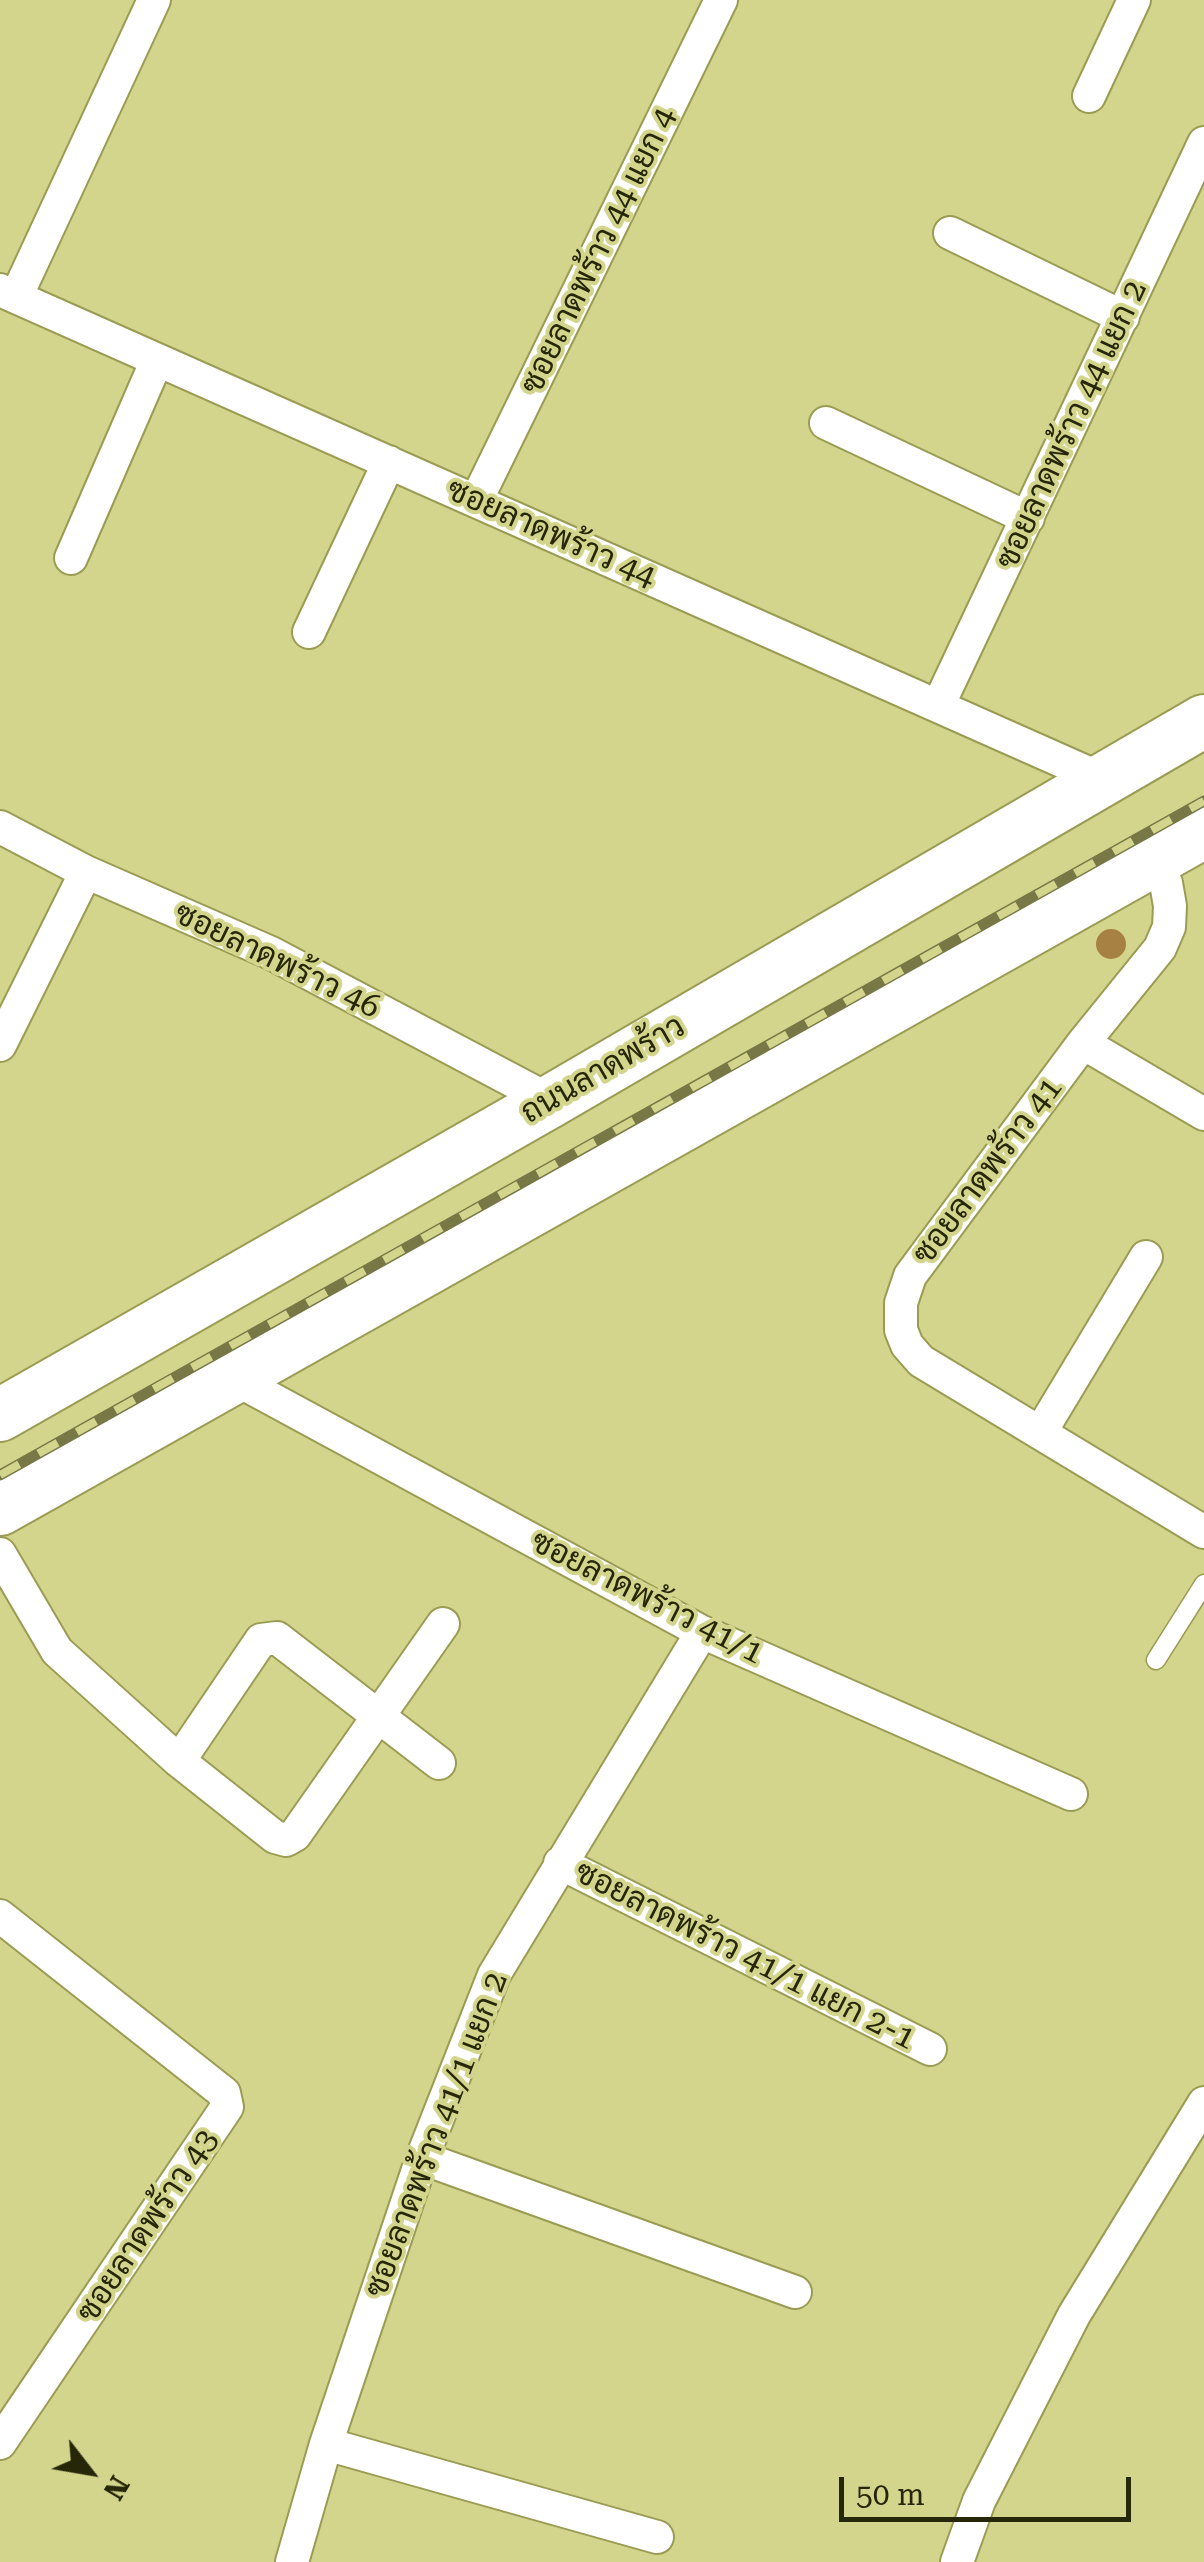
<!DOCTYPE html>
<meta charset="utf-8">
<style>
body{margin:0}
#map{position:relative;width:1204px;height:2562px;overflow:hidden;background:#d3d58c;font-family:"Roboto Serif",serif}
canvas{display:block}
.north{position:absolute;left:40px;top:2422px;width:100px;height:100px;-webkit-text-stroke:8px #d3d58c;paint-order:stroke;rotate:121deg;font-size:28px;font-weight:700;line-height:40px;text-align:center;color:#262608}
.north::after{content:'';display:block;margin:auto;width:35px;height:45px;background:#262608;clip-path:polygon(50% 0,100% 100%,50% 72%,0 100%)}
.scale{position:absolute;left:839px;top:2477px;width:292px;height:45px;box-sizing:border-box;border:5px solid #262608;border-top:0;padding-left:12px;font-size:30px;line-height:35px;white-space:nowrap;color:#262608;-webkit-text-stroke:8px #d3d58c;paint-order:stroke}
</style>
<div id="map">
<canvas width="1204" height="2562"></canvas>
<div class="north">N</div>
<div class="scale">50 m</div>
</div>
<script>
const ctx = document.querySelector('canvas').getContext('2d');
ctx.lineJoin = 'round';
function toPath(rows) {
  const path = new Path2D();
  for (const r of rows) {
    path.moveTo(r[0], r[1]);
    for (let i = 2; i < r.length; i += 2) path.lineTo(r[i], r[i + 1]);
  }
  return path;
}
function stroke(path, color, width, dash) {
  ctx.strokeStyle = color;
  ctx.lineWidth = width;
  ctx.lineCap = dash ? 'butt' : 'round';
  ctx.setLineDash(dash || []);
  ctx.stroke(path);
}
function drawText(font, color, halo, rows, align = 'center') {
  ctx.font = font + ' "Roboto Serif",Sarabun,serif';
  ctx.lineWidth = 8;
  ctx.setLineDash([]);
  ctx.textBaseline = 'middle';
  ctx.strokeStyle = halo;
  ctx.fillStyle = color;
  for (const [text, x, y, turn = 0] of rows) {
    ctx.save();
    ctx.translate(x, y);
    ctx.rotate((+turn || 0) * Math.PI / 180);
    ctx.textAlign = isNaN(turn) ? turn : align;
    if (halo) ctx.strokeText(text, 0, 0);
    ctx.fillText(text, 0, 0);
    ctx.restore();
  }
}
const service = toPath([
 [1156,1660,1204,1584]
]);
const minor = toPath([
 [1089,96,1134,0],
 [950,233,1123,317],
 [0,290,1102,779],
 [16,297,154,0],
 [826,423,1028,518],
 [476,501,721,0],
 [71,558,157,360],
 [309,632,389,462],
 [938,706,1204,143],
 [0,827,86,872,271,953,551,1101],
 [1154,861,1166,883,1170,906,1169,927,1160,948,1083,1043,910,1276,901,1303,901,1330,907,1345,921,1361,1204,1532],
 [1083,1043,1204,1114],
 [0,1045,86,872],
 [235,1379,702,1632,1071,1794],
 [1040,1433,1146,1257],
 [0,1554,57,1651,179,1761,275,1837,286,1840,295,1835,443,1624],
 [179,1761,261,1640,277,1638,439,1763],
 [560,1863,930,2049],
 [0,1916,224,2093,227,2107,0,2443],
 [422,2158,795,2292],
 [326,2444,657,2537],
 [292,2562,326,2444,422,2158,494,1975,702,1632],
 [957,2562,979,2501,1074,2315,1204,2103]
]);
const primary = toPath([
 [0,1415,551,1101,1204,721],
 [0,1509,1204,832]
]);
const rail = toPath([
 [0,1475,1204,801]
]);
const trees = [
 [1111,944]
];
const streetNames = [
 ["ซอยลาดพร้าว 44 แยก 4",599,251,-64],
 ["ซอยลาดพร้าว 44 แยก 2",1072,425,-65],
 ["ซอยลาดพร้าว 44",551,534,24],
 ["ซอยลาดพร้าว 46",277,961,26],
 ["ถนนลาดพร้าว",603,1070,-30],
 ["ซอยลาดพร้าว 41",988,1171,-53],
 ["ซอยลาดพร้าว 41/1",647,1598,27],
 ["ซอยลาดพร้าว 41/1 แยก 2-1",745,1956,27],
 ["ซอยลาดพร้าว 41/1 แยก 2",437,2135,-69],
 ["ซอยลาดพร้าว 43",148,2226,-56]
];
stroke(service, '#9b9c54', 21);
stroke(minor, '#9b9c54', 36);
stroke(primary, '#9b9c54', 56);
stroke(service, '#fff', 18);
stroke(minor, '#fff', 32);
stroke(primary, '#fff', 52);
stroke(rail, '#777846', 11);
stroke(rail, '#d3d58c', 8, [22]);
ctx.fillStyle = '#a68143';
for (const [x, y] of trees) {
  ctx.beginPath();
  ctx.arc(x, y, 15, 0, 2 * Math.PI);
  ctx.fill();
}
drawText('32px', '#262608', '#d3d58c', streetNames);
</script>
